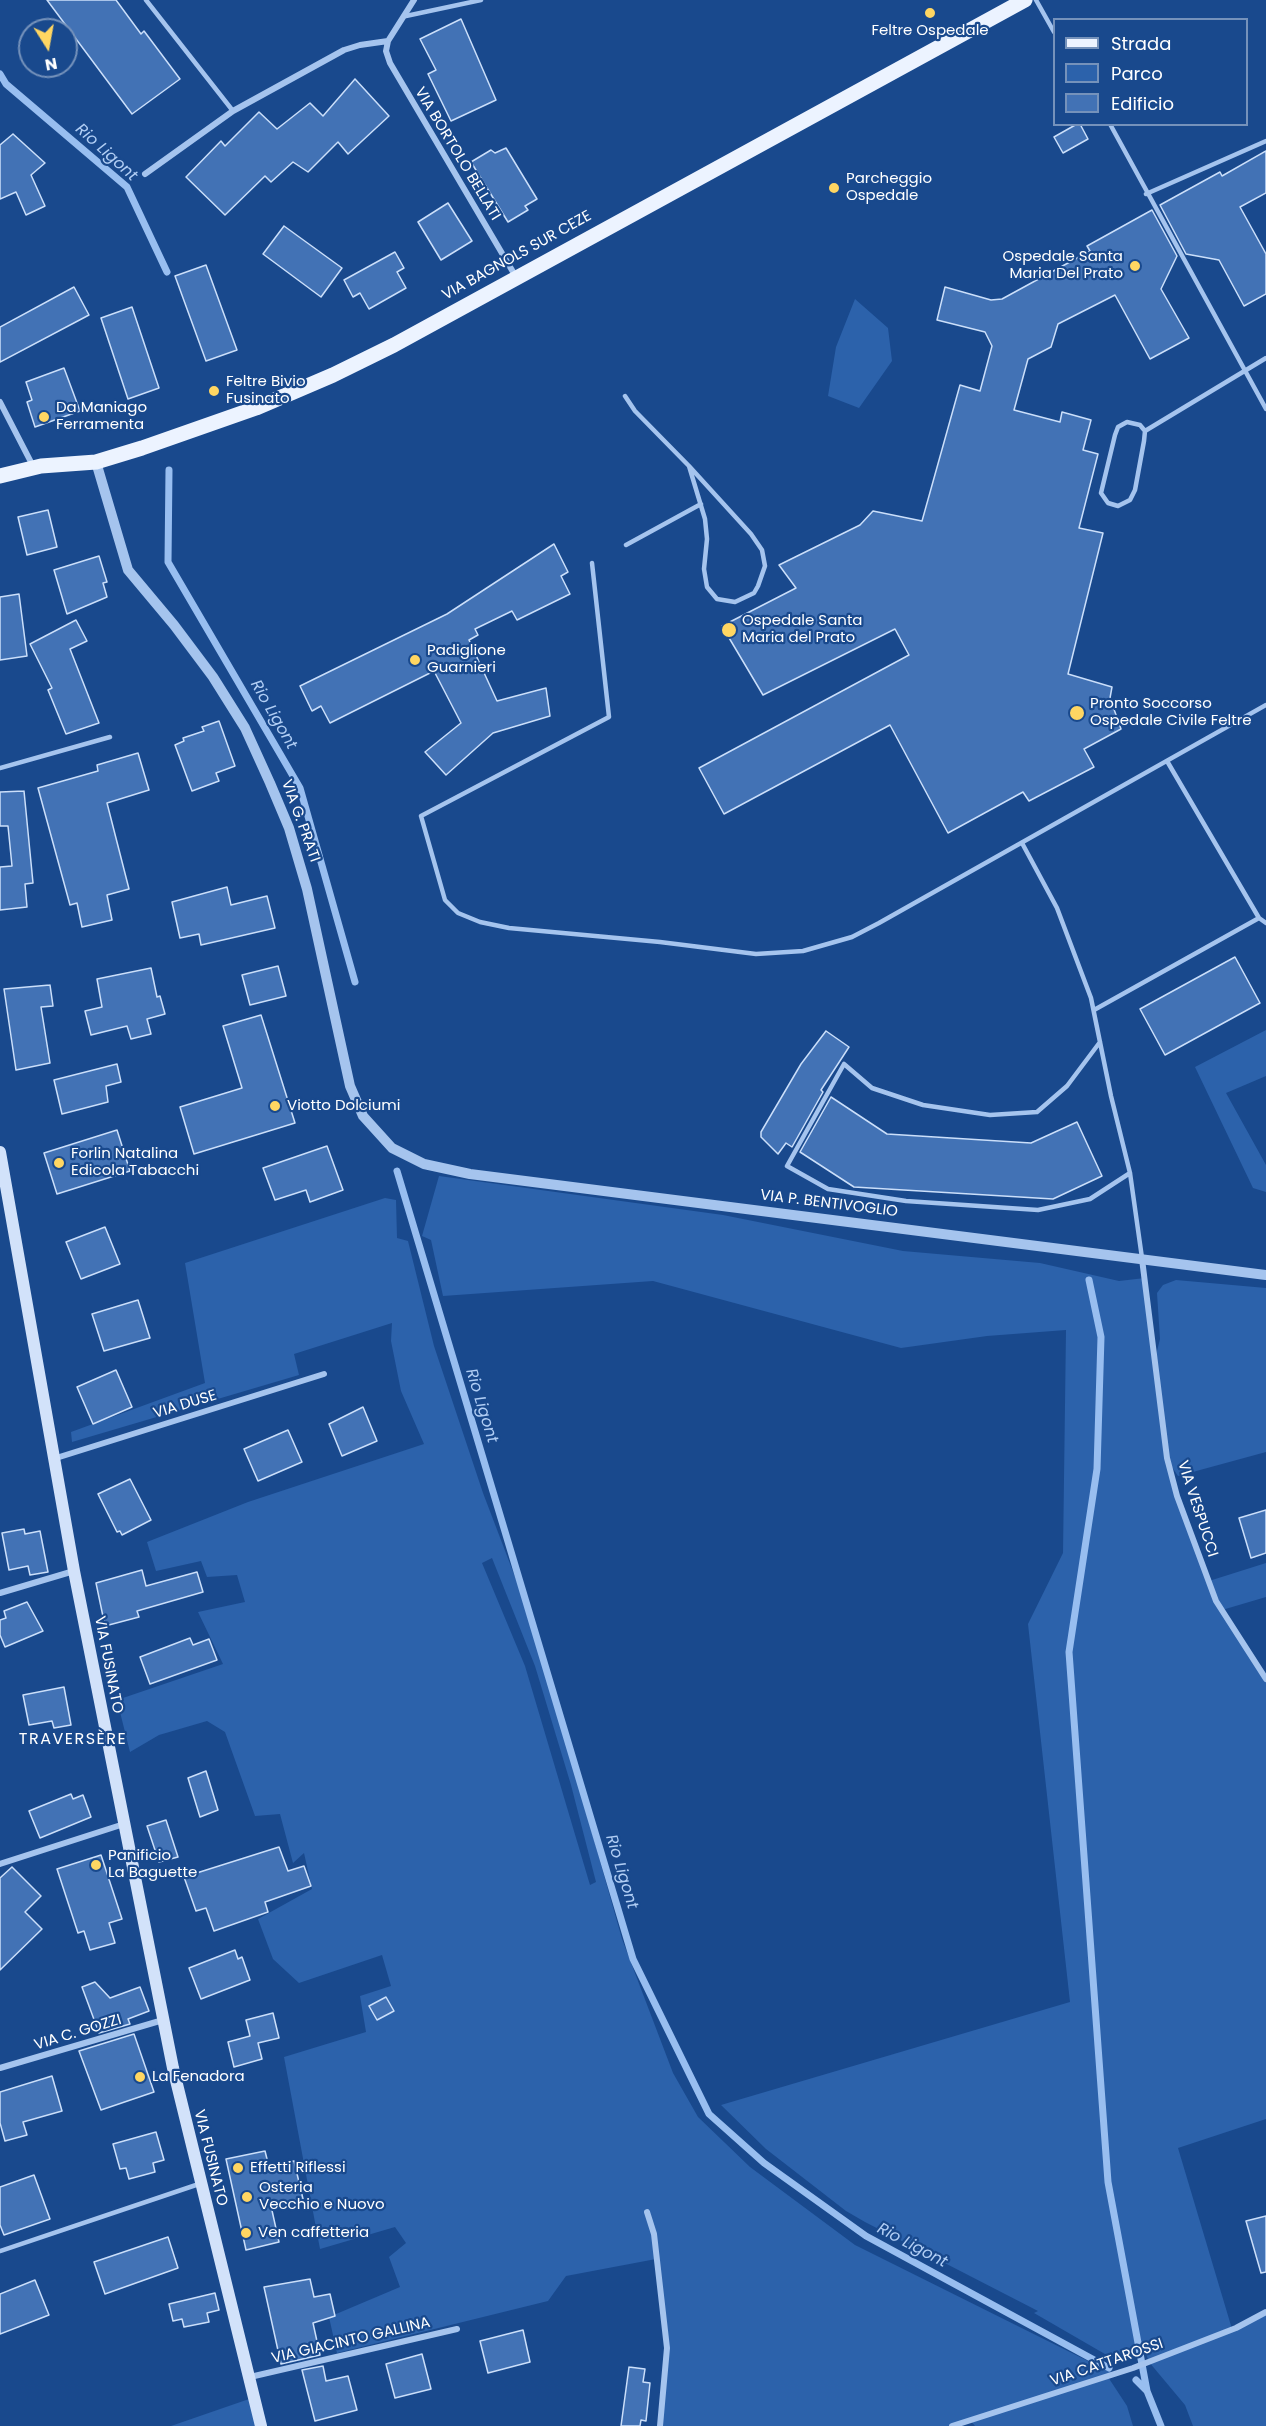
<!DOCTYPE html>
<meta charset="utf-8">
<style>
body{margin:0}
#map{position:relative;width:1266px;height:2426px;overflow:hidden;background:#19498d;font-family:Poppins,sans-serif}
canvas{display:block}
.legend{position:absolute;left:1053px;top:18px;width:195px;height:108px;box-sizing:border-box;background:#19498d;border:2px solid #7592bb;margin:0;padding:8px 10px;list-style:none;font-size:18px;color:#fff}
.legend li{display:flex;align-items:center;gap:12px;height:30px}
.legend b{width:30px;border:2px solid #7592bb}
.north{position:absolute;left:18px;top:18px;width:60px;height:60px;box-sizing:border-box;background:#19498d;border:2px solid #7592bb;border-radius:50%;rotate:169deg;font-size:16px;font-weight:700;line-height:24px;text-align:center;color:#fff}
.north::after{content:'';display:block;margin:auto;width:21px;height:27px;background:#ffd662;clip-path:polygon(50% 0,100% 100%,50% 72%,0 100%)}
</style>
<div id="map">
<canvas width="1266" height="2426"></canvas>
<ul class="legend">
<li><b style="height:8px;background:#ecf3ff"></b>Strada</li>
<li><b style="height:16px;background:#2c62ab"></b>Parco</li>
<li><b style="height:16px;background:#4272b5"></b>Edificio</li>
</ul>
<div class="north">N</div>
</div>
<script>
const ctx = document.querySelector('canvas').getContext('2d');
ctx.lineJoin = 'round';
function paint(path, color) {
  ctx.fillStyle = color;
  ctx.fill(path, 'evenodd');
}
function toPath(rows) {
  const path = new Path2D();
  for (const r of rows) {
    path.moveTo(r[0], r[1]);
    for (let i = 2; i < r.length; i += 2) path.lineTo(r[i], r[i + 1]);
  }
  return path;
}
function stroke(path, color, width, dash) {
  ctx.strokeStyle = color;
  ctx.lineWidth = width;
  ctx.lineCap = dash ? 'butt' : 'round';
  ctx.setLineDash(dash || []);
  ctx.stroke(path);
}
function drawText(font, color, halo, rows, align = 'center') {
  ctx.font = font + ' Poppins,sans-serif';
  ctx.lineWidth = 4.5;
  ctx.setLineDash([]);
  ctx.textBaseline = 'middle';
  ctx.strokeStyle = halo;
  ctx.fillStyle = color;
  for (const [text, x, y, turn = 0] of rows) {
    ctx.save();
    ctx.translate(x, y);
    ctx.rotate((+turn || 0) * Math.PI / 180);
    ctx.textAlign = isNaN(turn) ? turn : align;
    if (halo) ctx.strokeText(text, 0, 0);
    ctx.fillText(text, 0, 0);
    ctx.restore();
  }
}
const green = toPath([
 [855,299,888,328,892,361,859,408,828,396,836,347],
 [1266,1030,1266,1076,1226,1093,1266,1165,1266,1192,1253,1188,1195,1067],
 [439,1176,723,1215,903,1251,1040,1263,1119,1281,1145,1278,1155,1359,1160,1339,1157,1293,1163,1285,1176,1280,1266,1288,1266,1452,1178,1476,1168,1461,1209,1581,1266,1563,1266,1597,1222,1610,1266,1679,1266,2119,1178,2148,1232,2329,1266,2312,1266,2426,1193,2426,1185,2405,1149,2362,1142,2343,1117,2361,1034,2313,1038,2311,865,2222,846,2211,766,2149,721,2105,1070,2002,1028,1624,1063,1553,1066,1330,987,1336,901,1348,653,1281,443,1296,431,1240,422,1236],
 [385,1198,396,1200,397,1238,408,1241,434,1346,483,1493,533,1624,622,1939,673,2073,698,2117,750,2167,855,2245,1114,2374,1108,2377,1127,2406,1133,2426,975,2426,970,2420,952,2426,660,2426,667,2348,656,2259,566,2276,548,2301,337,2353,329,2317,400,2287,389,2257,406,2243,395,2227,320,2249,284,2057,366,2032,360,1996,391,1986,382,1955,299,1983,273,1959,258,1919,312,1889,304,1853,293,1863,280,1814,255,1816,225,1732,207,1721,159,1735,130,1752,117,1700,223,1664,198,1612,245,1602,237,1575,207,1577,201,1561,156,1571,147,1542,248,1502,424,1444,401,1391,391,1341,392,1323,294,1354,299,1375,72,1442,71,1432,205,1383,185,1263],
 [492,1558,535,1666,571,1785,596,1882,590,1885,525,1666,482,1563],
 [252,2398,258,2426,171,2426]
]);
const stream = toPath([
 [0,74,6,84,127,187,167,272],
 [169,470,168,562,300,788,355,982],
 [397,1171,633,1959,709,2114,764,2163,866,2236,1109,2368],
 [1089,1280,1101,1337,1097,1469,1069,1652,1108,2182,1147,2391],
 [1136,2380,1147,2391,1161,2426]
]);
const building = toPath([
 [47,0,116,0,141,34,144,31,180,79,132,114,47,0],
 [461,19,496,100,451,121,428,74,436,70,420,39,461,19],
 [355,79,389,116,348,154,338,142,308,172,293,162,271,182,265,176,225,215,186,177,221,141,225,146,259,112,277,129,310,103,323,116,355,79],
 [1077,124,1080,124,1088,139,1063,153,1054,137,1077,124],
 [13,134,45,163,31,175,45,206,26,215,16,192,0,199,0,145,13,134],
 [506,148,537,199,525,206,528,210,508,222,471,162,491,150,495,153,506,148],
 [1266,151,1266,193,1240,207,1266,254,1266,294,1244,306,1219,260,1186,254,1160,205,1220,172,1222,176,1266,151],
 [448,203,472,241,441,260,418,222,448,203],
 [1152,210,1177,256,1161,289,1189,338,1150,359,1115,295,1058,324,1051,347,1028,359,1014,410,1060,422,1062,412,1091,420,1083,450,1098,454,1079,528,1103,533,1068,674,1112,687,1110,698,1121,729,1084,749,1094,767,1029,801,1023,792,948,833,890,725,724,814,699,768,909,655,895,629,763,695,722,626,796,588,779,565,860,525,873,511,922,521,960,385,980,391,992,346,985,332,937,320,945,287,991,300,1002,299,1090,251,1087,246,1152,210],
 [284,226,342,268,321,297,263,254,284,226],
 [395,252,404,268,397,272,406,288,369,309,360,293,353,297,344,280,395,252],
 [206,265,237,350,206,361,175,276,206,265],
 [74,287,89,315,0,362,0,327,74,287],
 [132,307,159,388,128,399,101,318,132,307],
 [64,368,80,411,35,427,27,402,32,400,26,382,64,368],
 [48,510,57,547,27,555,18,517,48,510],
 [554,544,568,572,561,576,570,594,517,620,512,611,475,629,478,635,469,640,497,701,546,688,550,716,493,733,446,775,425,752,461,723,434,671,330,723,321,706,312,711,300,686,447,614,554,544],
 [99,556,107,582,103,583,107,597,67,614,54,570,99,556],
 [19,594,27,656,0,660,0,597,19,594],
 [76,620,87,641,70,649,99,723,66,734,48,690,52,688,30,644,76,620],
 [219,721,235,766,216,773,219,781,192,791,175,745,184,741,183,738,204,731,202,727,219,721],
 [138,753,149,790,107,803,129,889,107,895,112,920,82,927,77,903,70,905,38,788,98,771,97,765,138,753],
 [24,791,33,883,25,884,27,907,0,910,0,867,12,866,8,826,0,826,0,792,24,791],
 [227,887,231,905,267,896,275,928,201,945,199,934,180,938,172,902,227,887],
 [1235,957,1260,1003,1165,1055,1140,1009,1235,957],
 [278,966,286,996,250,1005,242,975,278,966],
 [151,968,157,997,160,996,165,1014,147,1019,151,1034,131,1039,127,1026,91,1035,85,1011,102,1007,97,979,151,968],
 [50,985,53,1006,41,1007,50,1063,16,1070,4,989,50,985],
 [261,1015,295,1123,194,1154,180,1107,242,1088,223,1026,261,1015],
 [826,1031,849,1047,821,1090,823,1092,792,1147,786,1143,778,1154,761,1137,761,1132,801,1064,826,1031],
 [117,1064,121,1082,106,1086,108,1102,62,1114,54,1080,117,1064],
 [831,1097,887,1134,1031,1143,1077,1122,1102,1176,1053,1199,854,1187,800,1152,831,1097],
 [117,1130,130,1171,57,1194,44,1153,117,1130],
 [327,1146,343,1190,310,1202,306,1190,275,1200,263,1168,327,1146],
 [105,1227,120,1264,81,1279,66,1242,105,1227],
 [138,1300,150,1338,104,1351,92,1314,138,1300],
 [116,1370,132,1407,93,1424,77,1387,116,1370],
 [363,1407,377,1441,342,1456,329,1424,363,1407],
 [288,1430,302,1462,258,1481,244,1449,288,1430],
 [130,1479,151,1520,122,1535,120,1531,117,1532,98,1494,130,1479],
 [1266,1510,1266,1553,1251,1558,1239,1518,1266,1510],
 [24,1529,25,1534,40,1531,48,1572,30,1575,28,1566,9,1570,2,1533,24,1529],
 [142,1570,146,1586,197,1572,203,1592,137,1611,139,1617,105,1626,96,1583,142,1570],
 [27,1602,43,1631,5,1647,0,1635,0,1620,6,1618,4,1611,27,1602],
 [190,1638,193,1645,209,1639,217,1660,150,1684,140,1657,190,1638],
 [64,1687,71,1725,54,1728,52,1721,29,1725,23,1695,64,1687],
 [206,1771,218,1810,200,1817,188,1778,206,1771],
 [71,1794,73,1799,83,1795,91,1817,40,1838,29,1811,71,1794],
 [166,1820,178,1857,159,1862,147,1826,166,1820],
 [279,1847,288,1871,304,1866,311,1886,265,1902,268,1912,214,1931,206,1908,196,1911,184,1877,279,1847],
 [101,1855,122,1919,109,1923,115,1943,90,1950,84,1931,78,1933,57,1869,101,1855],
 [12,1867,41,1896,25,1912,42,1929,0,1970,0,1878,12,1867],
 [235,1950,238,1959,242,1957,250,1980,201,1999,189,1968,235,1950],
 [95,1982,110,1998,140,1987,149,2011,128,2019,130,2024,99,2033,82,1987,95,1982],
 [386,1997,394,2011,377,2020,369,2006,386,1997],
 [273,2013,279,2038,258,2043,262,2059,234,2067,228,2042,250,2036,246,2020,273,2013],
 [134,2034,154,2092,101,2110,79,2051,134,2034],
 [52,2076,62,2111,23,2122,27,2135,5,2141,0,2123,0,2092,52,2076],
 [156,2132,164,2160,153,2163,155,2172,129,2179,126,2168,120,2169,113,2144,156,2132],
 [265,2151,269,2167,294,2161,303,2199,271,2206,279,2242,246,2250,226,2159,265,2151],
 [34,2175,50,2219,4,2235,0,2225,0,2187,34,2175],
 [1266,2216,1266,2272,1261,2273,1246,2221,1266,2216],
 [168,2237,178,2268,105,2294,94,2262,168,2237],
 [310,2279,314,2297,330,2294,335,2316,313,2323,320,2355,281,2364,264,2287,310,2279],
 [35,2280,49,2315,0,2334,0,2294,35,2280],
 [215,2293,219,2310,207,2313,209,2322,184,2327,182,2319,173,2321,169,2304,215,2293],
 [523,2330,530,2362,488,2373,480,2341,523,2330],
 [422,2354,431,2389,395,2398,386,2364,422,2354],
 [323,2366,326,2381,348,2376,357,2410,315,2421,302,2370,323,2366],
 [629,2367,645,2369,643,2382,650,2383,646,2421,641,2420,640,2426,621,2426,629,2367]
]);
const service = toPath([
 [146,0,233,111],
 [1036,0,1054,32],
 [406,16,481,0],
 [1110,124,1266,409],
 [1146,194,1266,141],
 [625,396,635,411,689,466,751,534,762,550,765,566,758,586,754,593,735,602,717,599,707,587,704,569,707,539,705,519,689,466],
 [1127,422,1140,425,1145,431,1144,441,1135,490,1130,500,1118,506,1108,503,1101,493,1115,435,1118,427,1127,422],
 [1145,431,1266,358],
 [626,545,701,504],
 [592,563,609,717,421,816,445,900,458,913,480,922,509,928,660,942,756,954,803,951,852,937,879,923,1266,705],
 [1167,761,1259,918,1266,923],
 [0,768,110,737],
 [1022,843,1057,908,1091,998,1111,1096,1130,1173,1142,1258],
 [1094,1010,1259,918],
 [1100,1042,1067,1086,1037,1112,990,1115,923,1105,872,1088,844,1064,787,1166,828,1189,906,1201,1038,1210,1090,1199,1130,1173],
 [0,2251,199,2184]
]);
const minor = toPath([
 [414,0,388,41,386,51,390,63,516,277],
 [145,174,233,111,344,50,360,45,388,41],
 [0,402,34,468],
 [1142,1259,1167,1458,1177,1496,1216,1601,1266,1679],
 [53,1459,324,1374],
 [0,1593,74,1571],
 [0,1864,124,1824],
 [0,2068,163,2020],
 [647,2212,654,2234,667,2348,660,2426],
 [250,2377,457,2329],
 [952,2426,1133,2368,1236,2328,1266,2312]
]);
const tertiary = toPath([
 [96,462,128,570,174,625,213,677,245,728,270,783,289,828,307,889,350,1086,363,1116,392,1148,424,1164,470,1174,1266,1275]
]);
const secondary = toPath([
 [0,1152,74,1571,173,2068,261,2426]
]);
const primary = toPath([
 [0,476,41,466,96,462,142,448,256,408,333,375,394,345,1025,0]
]);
const markers = [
 [930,13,6,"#ffd662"],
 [834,188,6,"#ffd662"],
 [1135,266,6,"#ffd662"],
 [214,391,6,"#ffd662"],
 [44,417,6,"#ffd662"],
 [729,630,8,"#ffd662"],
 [415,660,6,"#ffd662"],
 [1077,713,8,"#ffd662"],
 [275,1106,6,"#ffd662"],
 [59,1163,6,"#ffd662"],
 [96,1865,6,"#ffd662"],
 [140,2077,6,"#ffd662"],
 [238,2168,6,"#ffd662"],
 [247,2197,6,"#ffd662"],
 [246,2233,6,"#ffd662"]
];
const poiNames = [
 ["Feltre Ospedale",930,31,"center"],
 ["Parcheggio",846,179],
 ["Ospedale",846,196],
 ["Ospedale Santa",1123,257,"right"],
 ["Maria Del Prato",1123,274,"right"],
 ["Feltre Bivio",226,382],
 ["Fusinato",226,399],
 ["Da Maniago",56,408],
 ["Ferramenta",56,425],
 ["Ospedale Santa",742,621],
 ["Maria del Prato",742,638],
 ["Padiglione",427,651],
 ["Guarnieri",427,668],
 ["Pronto Soccorso",1090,704],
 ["Ospedale Civile Feltre",1090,721],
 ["Viotto Dolciumi",287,1106],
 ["Forlin Natalina",71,1154],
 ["Edicola Tabacchi",71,1171],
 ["Panificio",108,1856],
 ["La Baguette",108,1873],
 ["La Fenadora",152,2077],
 ["Effetti Riflessi",250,2168],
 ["Osteria",259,2188],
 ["Vecchio e Nuovo",259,2205],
 ["Ven caffetteria",258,2233]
];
const streetNames = [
 ["VIA BORTOLO BELLATI",457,154,59],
 ["VIA BAGNOLS SUR CEZE",517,256,-29],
 ["VIA G. PRATI",300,821,70],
 ["VIA P. BENTIVOGLIO",829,1204,7],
 ["VIA DUSE",185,1405,-17],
 ["VIA VESPUCCI",1197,1509,72],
 ["VIA FUSINATO",108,1665,79],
 ["VIA C. GOZZI",78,2033,-17],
 ["VIA FUSINATO",210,2158,76],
 ["VIA GIACINTO GALLINA",351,2341,-13],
 ["VIA CATTAROSSI",1107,2363,-19]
];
const waterNames = [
 ["Rio Ligont",106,153,42],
 ["Rio Ligont",273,715,60],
 ["Rio Ligont",481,1406,73],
 ["Rio Ligont",621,1872,73],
 ["Rio Ligont",912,2246,28]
];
const neighbourhoodNames = [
 ["TRAVERSÈRE",73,1740]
];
paint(green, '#2c62ab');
stroke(stream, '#98bef0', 7);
paint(building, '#4272b5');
stroke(building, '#cbdffa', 1.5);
stroke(service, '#a5c4ee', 4.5);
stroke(minor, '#a5c4ee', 6);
stroke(tertiary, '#a5c4ee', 10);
stroke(secondary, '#d2e2fa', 12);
stroke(primary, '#ecf3ff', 15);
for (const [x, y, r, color] of markers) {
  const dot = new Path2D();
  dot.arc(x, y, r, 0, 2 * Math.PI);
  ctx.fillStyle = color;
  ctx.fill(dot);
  stroke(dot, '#19498d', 2);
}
drawText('15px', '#fff', '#19498d', poiNames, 'left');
drawText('15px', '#fff', '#19498d', streetNames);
drawText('italic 16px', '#b1cef5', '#19498d', waterNames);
ctx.letterSpacing = '1.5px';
drawText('16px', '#fff', '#19498d', neighbourhoodNames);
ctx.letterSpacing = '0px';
</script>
